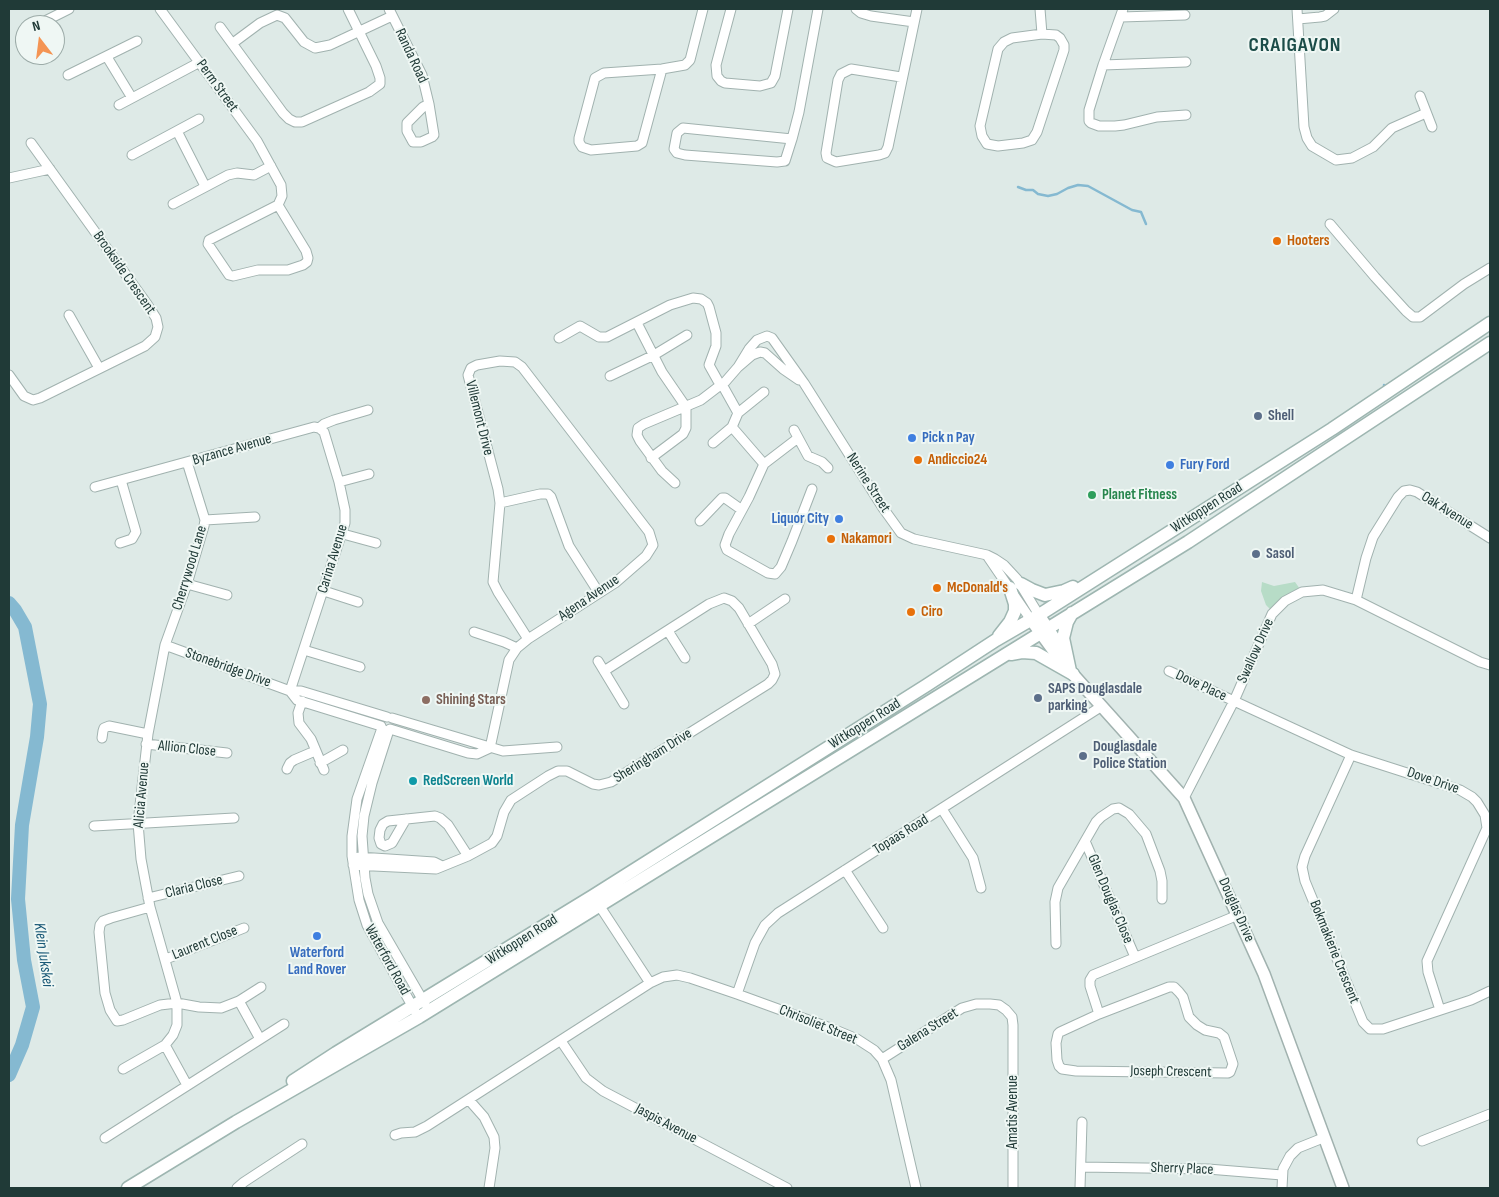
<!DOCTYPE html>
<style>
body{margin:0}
#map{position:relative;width:1499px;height:1197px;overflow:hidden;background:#deeae7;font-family:"Sofia Sans Condensed",sans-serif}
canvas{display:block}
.frame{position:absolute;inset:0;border:10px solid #203a37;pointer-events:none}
.north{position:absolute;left:15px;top:15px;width:50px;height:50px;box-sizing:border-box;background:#eff7f4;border:1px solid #9caba8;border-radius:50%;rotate:345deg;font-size:14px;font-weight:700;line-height:20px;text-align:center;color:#203a37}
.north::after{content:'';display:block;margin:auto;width:18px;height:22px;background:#f49453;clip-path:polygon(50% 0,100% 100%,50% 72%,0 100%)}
</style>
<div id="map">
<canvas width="1499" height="1197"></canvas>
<div class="frame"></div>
<div class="north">N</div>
</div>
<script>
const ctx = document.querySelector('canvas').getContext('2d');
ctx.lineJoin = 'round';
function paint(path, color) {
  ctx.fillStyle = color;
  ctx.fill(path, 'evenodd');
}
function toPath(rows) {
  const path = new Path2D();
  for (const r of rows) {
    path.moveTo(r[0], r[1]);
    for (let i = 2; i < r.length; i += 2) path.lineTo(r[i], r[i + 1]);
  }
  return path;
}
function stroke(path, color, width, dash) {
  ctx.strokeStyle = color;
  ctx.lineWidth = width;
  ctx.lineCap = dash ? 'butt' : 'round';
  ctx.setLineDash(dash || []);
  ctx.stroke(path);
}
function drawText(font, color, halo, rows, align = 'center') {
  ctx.font = font + ' "Sofia Sans Condensed",sans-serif';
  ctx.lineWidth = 4;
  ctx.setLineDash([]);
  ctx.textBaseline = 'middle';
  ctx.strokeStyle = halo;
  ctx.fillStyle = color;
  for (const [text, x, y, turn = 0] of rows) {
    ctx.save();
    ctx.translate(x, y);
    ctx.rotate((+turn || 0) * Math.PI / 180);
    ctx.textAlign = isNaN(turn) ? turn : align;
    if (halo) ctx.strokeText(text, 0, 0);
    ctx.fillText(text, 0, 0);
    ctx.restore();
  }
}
const green = toPath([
 [1262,582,1274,586,1295,582,1300,589,1271,610,1266,605,1261,591]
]);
const stream = toPath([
 [1018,187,1026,190,1033,190,1038,194,1048,196,1057,194,1068,188,1078,185,1088,186,1132,210,1141,212,1146,224],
 [1384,385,1384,386]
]);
const river = toPath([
 [9,603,15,610,25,627,40,704,37,737,22,825,18,899,24,960,33,1007,22,1045,9,1075]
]);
const minor = toPath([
 [160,9,257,141,281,185,282,196,278,205,209,240,208,244,229,275,233,276,258,270,288,270,303,265,307,262,308,258,306,251,278,205],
 [389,9,422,75,429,104,434,135,432,137,421,142,413,142,407,131,407,123,423,107,429,104],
 [731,9,716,65,717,76,721,81,725,83,760,86,771,83,775,76,788,9],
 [856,9,861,13,871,16,914,22],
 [1040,9,1042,34],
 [1123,9,1103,65,1089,110,1089,121,1091,123,1099,126,1115,126,1124,125,1157,117,1186,115],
 [1297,9,1304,127,1307,138,1312,146,1336,160,1352,158,1373,147,1392,128,1426,113],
 [1121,17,1185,15],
 [1298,19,1320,17,1325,16,1334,9],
 [37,25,69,9],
 [220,27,283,113,289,119,295,122,302,122,369,92,380,84,380,78,376,66,348,9],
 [1042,34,1056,35,1060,38,1064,45,1064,50,1037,132,1032,140,1023,143,998,146,987,144,982,136,980,126,998,49,1004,42,1012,38,1042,34],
 [233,43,260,23,277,15,285,18,304,42,315,48,330,45,392,16],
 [107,57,132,98],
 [1103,65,1186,62],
 [662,69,642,143,637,146,591,150,582,147,579,142,579,138,595,78,604,73,662,69,685,65,690,60,703,9],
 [68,75,137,41],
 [901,77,851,69,841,74,838,80,826,153,827,158,836,162,879,155,885,153,888,147,917,9],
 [1420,96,1432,127],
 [119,105,200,62],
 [177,131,205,186],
 [792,139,683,128,677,133,674,149,677,153,685,155,777,162,785,161,792,139,799,112,818,9],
 [132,155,199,119],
 [9,178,50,169],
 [173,204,228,175,237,173,254,175,271,166],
 [1330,224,1375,277,1406,311,1413,317,1420,317,1464,284,1490,268],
 [69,315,99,368],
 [637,323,662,372,686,407,686,428,683,434,651,458],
 [559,338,580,326,599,337,607,337,670,305,693,298,701,299,707,303,709,307,716,333,716,346,709,365,718,381],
 [738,367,749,349,757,340,767,336,772,338,804,383,883,508,901,533,914,539,987,555,995,559,1004,565,1017,579,1039,615],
 [9,375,24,396,33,400,40,398,145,346,155,337,158,327,156,318,147,304,31,143],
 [610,376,654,355,687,335],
 [725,382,738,367,752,355,760,352,765,353,783,369,799,380],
 [724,388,738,413],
 [732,427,764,464],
 [794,430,808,456,822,462,828,468],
 [798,438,764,464,749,497,729,534,725,545,727,550,768,573,775,574,781,567,792,541,812,489],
 [713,443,732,427,738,413,764,392],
 [339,482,369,474],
 [675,483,662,471,640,441,637,435,638,428,644,424,701,400,718,387],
 [95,487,314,427,319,428,324,424,334,420,368,410],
 [500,503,540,494,548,494,551,497,569,546,599,593],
 [205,520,255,517],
 [700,521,722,498,725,498,742,510],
 [343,534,376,543],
 [120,543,132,539,136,532,121,480],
 [988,557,1031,620],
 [187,584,227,595],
 [324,591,358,602],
 [1356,600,1366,558,1373,537,1398,497,1404,491,1410,490,1417,492,1490,538],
 [748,624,785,599],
 [668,631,685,658],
 [474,632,504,642,517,648],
 [165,645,290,691,301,691,387,717],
 [304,650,360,667],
 [598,661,624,704],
 [1169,671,1351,755,1460,790,1472,797,1477,802,1485,815,1487,828,1427,961,1428,972,1440,1010],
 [290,691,345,523,345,510,339,482,324,432,319,428],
 [290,691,297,700,381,726],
 [302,701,298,713,299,723,311,739,324,770],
 [392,718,503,751,557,747],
 [382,728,357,799,352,836,352,856,359,900,367,925,415,1011],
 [390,729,468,753,477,754,490,748],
 [389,730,372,783,364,816,362,836,365,878,368,894,378,923,425,1004],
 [102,738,103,731,104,728,109,726,148,734],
 [146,744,227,753],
 [490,748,509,660,517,648,528,639,615,583,646,556,653,545,649,532,522,367,515,362,500,361,477,365,471,368,468,375,498,489,500,503,493,582,498,592,528,639],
 [1351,755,1305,856,1302,867,1305,881,1363,1022,1370,1029,1383,1029,1471,1000,1490,991],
 [320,763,343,750],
 [287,769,290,763,294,760,315,751],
 [1184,798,1234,701,1272,614,1285,601,1302,592,1323,590,1356,600,1480,662,1490,665],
 [942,809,973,858,981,888],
 [406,819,392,843,385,846,381,844,379,838,380,830,383,824,388,821,435,816,440,818,448,825,468,856],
 [94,826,234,818],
 [1085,841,1135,957],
 [359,857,434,862,442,866],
 [353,865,436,869,468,856,492,843,497,836,504,812,511,800,548,776,558,771,567,771,593,784,599,785,611,782,768,684,772,680,775,674,772,664,739,608,732,601,724,598,709,604,604,671],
 [845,870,883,928],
 [148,898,239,876],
 [597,902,650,983],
 [150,907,111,918,103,921,100,925,99,932,105,993,110,1010,117,1021,123,1020,160,1005,177,1003,199,1007,221,1008,239,1001,261,987],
 [1056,944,1055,902,1058,888,1096,822,1101,817,1113,809,1119,808,1129,814,1146,834,1160,871,1162,881,1162,899],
 [166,959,244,928],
 [1169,987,1174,987,1179,992,1183,997,1189,1017,1197,1025,1205,1030,1219,1033,1224,1037,1233,1064,1230,1072,1228,1073,1076,1071,1062,1069,1059,1066,1057,1060,1056,1043,1058,1034,1060,1032,1099,1014,1169,987],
 [737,994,755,943,765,925,778,913,1102,706],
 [239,1001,260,1039],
 [1099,1014,1090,986,1090,980,1093,975,1238,915],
 [561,1041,586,1078,603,1091,787,1188],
 [165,1045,187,1085],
 [882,1059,962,1008,976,1004,990,1004,999,1005,1006,1010,1012,1017,1013,1025,1013,1188],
 [123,1069,165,1045,173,1035,177,1025,177,1003,150,907,141,859,138,823,148,734,165,645,187,584,204,526,205,520,187,462],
 [469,1100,484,1117,494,1137,495,1148,489,1188],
 [395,1135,401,1133,415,1132,427,1126,650,983,663,977,677,975,690,978,737,994,833,1029,857,1039,874,1050,882,1059,891,1080,916,1188],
 [105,1138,284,1024],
 [1422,1141,1490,1114],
 [1081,1167,1208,1169,1282,1175],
 [237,1188,244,1182,302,1144],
 [1080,1188,1082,1122],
 [1282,1188,1283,1169,1290,1156,1298,1148,1323,1138]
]);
const tertiary = toPath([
 [1039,615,1055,639,1064,656],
 [1031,620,1061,661,1184,798,1264,974,1343,1188]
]);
const secondary = toPath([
 [1021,584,1032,590,1045,595,1064,591,1073,587],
 [999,636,1010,622,1015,611,1015,604,1010,588],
 [1011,654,1022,652,1036,653,1073,674],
 [1070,671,1063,638,1067,622,1072,613],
 [293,1081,336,1053,593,896,927,685,996,640,1039,615,1332,429,1490,323],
 [128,1188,236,1122,419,1017,1188,542,1490,343]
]);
const markers = [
 [1277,241,5,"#e8710a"],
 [1258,416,5,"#5c6f8a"],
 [912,438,5,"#3f7fe0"],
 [918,460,5,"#e8710a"],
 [1170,465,5,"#3f7fe0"],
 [1092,495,5,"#2e9e5b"],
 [839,519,5,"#3f7fe0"],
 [831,539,5,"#e8710a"],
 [1256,554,5,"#5c6f8a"],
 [937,588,5,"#e8710a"],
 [911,612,5,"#e8710a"],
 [1038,698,5,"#5c6f8a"],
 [426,700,5,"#8d6e63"],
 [1083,756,5,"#5c6f8a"],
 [413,781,5,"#0f9aa8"],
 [317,936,5,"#3f7fe0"]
];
const streetNames = [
 ["Randa Road",411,56,65],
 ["Perm Street",217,86,54],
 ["Brookside Crescent",124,273,55],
 ["Villemont Drive",479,418,76],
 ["Byzance Avenue",232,450,-16],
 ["Nerine Street",868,483,57],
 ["Witkoppen Road",1207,508,-32],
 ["Oak Avenue",1447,511,32],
 ["Carina Avenue",333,559,-73],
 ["Cherrywood Lane",190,568,-73],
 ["Agena Avenue",589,598,-34],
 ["Swallow Drive",1256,651,-66],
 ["Stonebridge Drive",228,668,20],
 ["Dove Place",1201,686,25],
 ["Witkoppen Road",865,724,-32],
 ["Allion Close",187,749,6],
 ["Sheringham Drive",653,756,-32],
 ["Dove Drive",1433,781,19],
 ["Alicia Avenue",142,795,-85],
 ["Topaas Road",901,835,-32],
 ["Claria Close",194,887,-14],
 ["Glen Douglas Close",1110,899,67],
 ["Douglas Drive",1236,910,66],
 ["Witkoppen Road",522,940,-32],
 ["Laurent Close",205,943,-22],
 ["Bokmakierie Crescent",1334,952,68],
 ["Waterford Road",387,960,61],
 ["Chrisoliet Street",818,1025,22],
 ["Galena Street",928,1030,-32],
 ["Joseph Crescent",1171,1072,1],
 ["Amatis Avenue",1013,1112,-90],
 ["Jaspis Avenue",666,1124,28],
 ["Sherry Place",1182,1169,2]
];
const foodNames = [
 ["Hooters",1287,241],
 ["Andiccio24",928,460],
 ["Nakamori",841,539],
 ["McDonald's",947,588],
 ["Ciro",921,612]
];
const serviceNames = [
 ["Shell",1268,416],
 ["Sasol",1266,554],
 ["SAPS Douglasdale",1048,689],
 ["parking",1048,706],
 ["Douglasdale",1093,747],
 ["Police Station",1093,764]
];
const shopNames = [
 ["Pick n Pay",922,438],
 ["Fury Ford",1180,465],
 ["Liquor City",829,519,"right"],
 ["Waterford",317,953,"center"],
 ["Land Rover",317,970,"center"]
];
const leisureNames = [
 ["Planet Fitness",1102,495]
];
const educationNames = [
 ["Shining Stars",436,700]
];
const cultureNames = [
 ["RedScreen World",423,781]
];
const waterNames = [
 ["Klein Jukskei",43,955,82]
];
const districtNames = [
 ["CRAIGAVON",1295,46]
];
paint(green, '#b7dcc7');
stroke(stream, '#85b9d1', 2.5);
stroke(river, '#85b9d1', 14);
stroke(minor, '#a1b2af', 11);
stroke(tertiary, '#a1b2af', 14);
stroke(secondary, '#9eb6b1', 15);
stroke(minor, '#fff', 9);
stroke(tertiary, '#fff', 11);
stroke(secondary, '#fff', 12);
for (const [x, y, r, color] of markers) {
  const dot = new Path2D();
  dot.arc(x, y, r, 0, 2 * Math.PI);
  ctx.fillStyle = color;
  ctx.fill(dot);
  stroke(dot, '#eff7f4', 2);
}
drawText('15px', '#203a37', '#eff7f4', streetNames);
drawText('bold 15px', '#c56008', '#eff7f4', foodNames, 'left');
drawText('bold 15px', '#4e5e75', '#eff7f4', serviceNames, 'left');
drawText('bold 15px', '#366cbe', '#eff7f4', shopNames, 'left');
drawText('bold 15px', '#27864d', '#eff7f4', leisureNames, 'left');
drawText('bold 15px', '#785e54', '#eff7f4', educationNames, 'left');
drawText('bold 15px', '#0d838f', '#eff7f4', cultureNames, 'left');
drawText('italic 16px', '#195876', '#eff7f4', waterNames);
ctx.letterSpacing = '1px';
drawText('bold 20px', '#1b4c48', '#eff7f4', districtNames);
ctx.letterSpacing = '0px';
</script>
